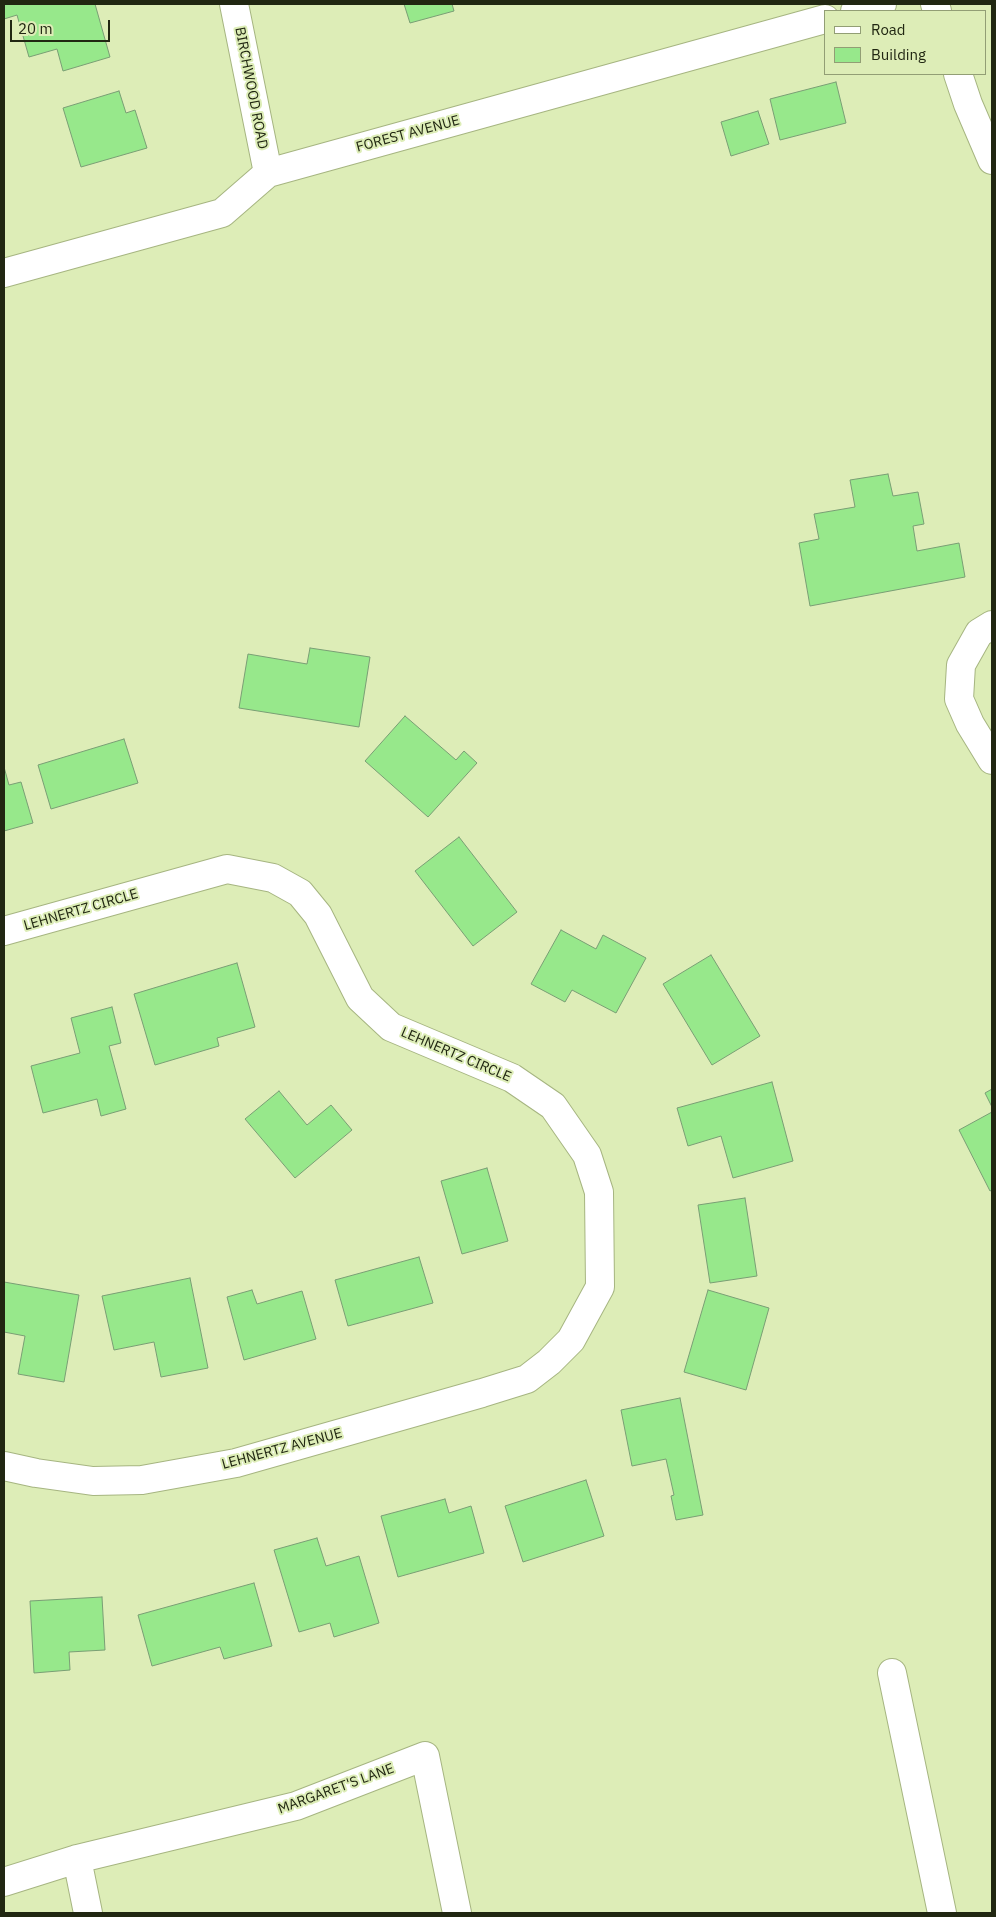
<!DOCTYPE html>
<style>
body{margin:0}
#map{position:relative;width:996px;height:1917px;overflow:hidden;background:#ddedb7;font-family:"IBM Plex Sans",sans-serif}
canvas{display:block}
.frame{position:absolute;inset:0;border:5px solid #212712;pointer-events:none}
.legend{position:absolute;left:824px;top:10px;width:162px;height:65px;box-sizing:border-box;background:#ddedb7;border:1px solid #929e75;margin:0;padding:6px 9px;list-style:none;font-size:15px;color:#212712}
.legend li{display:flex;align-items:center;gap:10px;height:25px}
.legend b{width:25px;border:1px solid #929e75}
.scale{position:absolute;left:10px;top:20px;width:100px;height:22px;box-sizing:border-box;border:2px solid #212712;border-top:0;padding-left:6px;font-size:15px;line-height:18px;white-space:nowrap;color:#212712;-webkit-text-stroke:4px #ddedb7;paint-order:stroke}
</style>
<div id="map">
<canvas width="996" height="1917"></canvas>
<div class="frame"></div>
<ul class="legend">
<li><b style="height:6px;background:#fff"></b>Road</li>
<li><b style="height:14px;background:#97e88b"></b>Building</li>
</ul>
<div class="scale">20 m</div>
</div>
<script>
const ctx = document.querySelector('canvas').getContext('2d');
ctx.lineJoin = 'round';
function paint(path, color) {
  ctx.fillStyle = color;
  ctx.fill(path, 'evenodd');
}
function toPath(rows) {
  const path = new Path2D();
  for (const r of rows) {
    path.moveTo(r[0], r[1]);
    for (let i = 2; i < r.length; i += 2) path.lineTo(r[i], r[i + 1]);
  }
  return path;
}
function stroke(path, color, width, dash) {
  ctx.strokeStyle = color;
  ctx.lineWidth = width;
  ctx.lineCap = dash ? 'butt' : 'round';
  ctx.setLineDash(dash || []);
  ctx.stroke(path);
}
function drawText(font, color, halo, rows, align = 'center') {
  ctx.font = font + ' "IBM Plex Sans",sans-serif';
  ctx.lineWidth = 4;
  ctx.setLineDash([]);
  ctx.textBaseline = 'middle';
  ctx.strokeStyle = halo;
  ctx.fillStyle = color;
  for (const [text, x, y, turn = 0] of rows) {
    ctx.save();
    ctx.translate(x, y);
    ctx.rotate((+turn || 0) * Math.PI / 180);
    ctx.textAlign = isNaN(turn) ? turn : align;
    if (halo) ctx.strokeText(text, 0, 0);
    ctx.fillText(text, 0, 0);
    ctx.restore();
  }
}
const building = toPath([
 [4,4,95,4,110,57,63,71,57,49,29,57,17,15,4,19,4,4],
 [404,4,452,4,454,11,410,23,404,4],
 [836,82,846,123,780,140,770,99,836,82],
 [119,91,126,113,135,110,147,148,81,167,63,108,119,91],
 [758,111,769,144,731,156,721,122,758,111],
 [888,474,893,496,918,492,924,524,913,526,917,551,959,543,965,577,810,606,799,543,819,539,814,514,855,507,850,480,888,474],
 [310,648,370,657,359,727,239,708,248,654,307,664,310,648],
 [405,716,456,760,464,751,477,763,428,817,365,761,405,716],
 [124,739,138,783,51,809,38,765,124,739],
 [4,767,9,785,21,782,33,823,4,831,4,767],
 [459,837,517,912,473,946,415,871,459,837],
 [561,930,596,949,603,935,646,958,616,1013,572,990,565,1002,531,984,561,930],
 [711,955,760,1036,712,1065,663,984,711,955],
 [237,963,255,1027,217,1038,219,1046,155,1065,134,994,237,963],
 [112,1007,121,1043,109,1046,126,1109,101,1116,97,1099,43,1113,31,1066,80,1053,71,1018,112,1007],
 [772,1082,793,1161,733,1178,721,1136,688,1146,677,1108,772,1082],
 [992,1089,992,1107,985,1093,992,1089],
 [279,1091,307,1125,331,1105,352,1130,295,1178,245,1119,279,1091],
 [992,1112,992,1190,990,1191,959,1130,992,1112],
 [487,1168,508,1241,462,1254,441,1181,487,1168],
 [745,1198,757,1276,710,1283,698,1205,745,1198],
 [419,1257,433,1303,348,1326,335,1280,419,1257],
 [190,1278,208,1368,161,1377,154,1342,114,1350,102,1296,190,1278],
 [4,1282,79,1295,64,1382,18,1374,25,1336,4,1332,4,1282],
 [252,1290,257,1304,302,1291,316,1339,244,1360,227,1297,252,1290],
 [708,1290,769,1308,746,1390,684,1372,708,1290],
 [680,1398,703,1515,676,1520,671,1496,674,1495,666,1459,632,1466,621,1410,680,1398],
 [586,1480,604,1536,523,1562,505,1506,586,1480],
 [445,1499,449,1513,471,1506,484,1553,398,1577,381,1516,445,1499],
 [317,1538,326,1566,359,1556,379,1623,334,1637,330,1623,299,1632,274,1550,317,1538],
 [254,1583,272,1646,224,1659,220,1647,152,1666,138,1615,254,1583],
 [102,1597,105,1650,69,1652,70,1670,34,1673,30,1601,102,1597]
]);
const minor = toPath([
 [234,4,268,173],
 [935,4,937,11],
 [855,11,882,4],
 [958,74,968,104,992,160],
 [4,273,222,213,268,173,825,19],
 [992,625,979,633,961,665,959,699,970,724,992,760],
 [4,931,227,869,273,878,300,893,318,915,360,998,391,1027,512,1078,553,1106,587,1155,599,1192,600,1287,571,1340,549,1362,527,1379,482,1393,236,1463,142,1480,93,1481,36,1473,4,1466],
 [892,1673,942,1913],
 [77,1859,88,1913],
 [4,1882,77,1859,296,1806,425,1756,457,1913]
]);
const streetNames = [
 ["BIRCHWOOD ROAD",251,88,79],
 ["FOREST AVENUE",408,134,-15],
 ["LEHNERTZ CIRCLE",81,910,-16],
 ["LEHNERTZ CIRCLE",456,1055,23],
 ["LEHNERTZ AVENUE",282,1449,-15],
 ["MARGARET'S LANE",336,1789,-20]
];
paint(building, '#97e88b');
stroke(building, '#799e74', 1);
stroke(minor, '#a6b581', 30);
stroke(minor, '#fff', 28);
drawText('14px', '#212712', '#ddedb7', streetNames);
</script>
